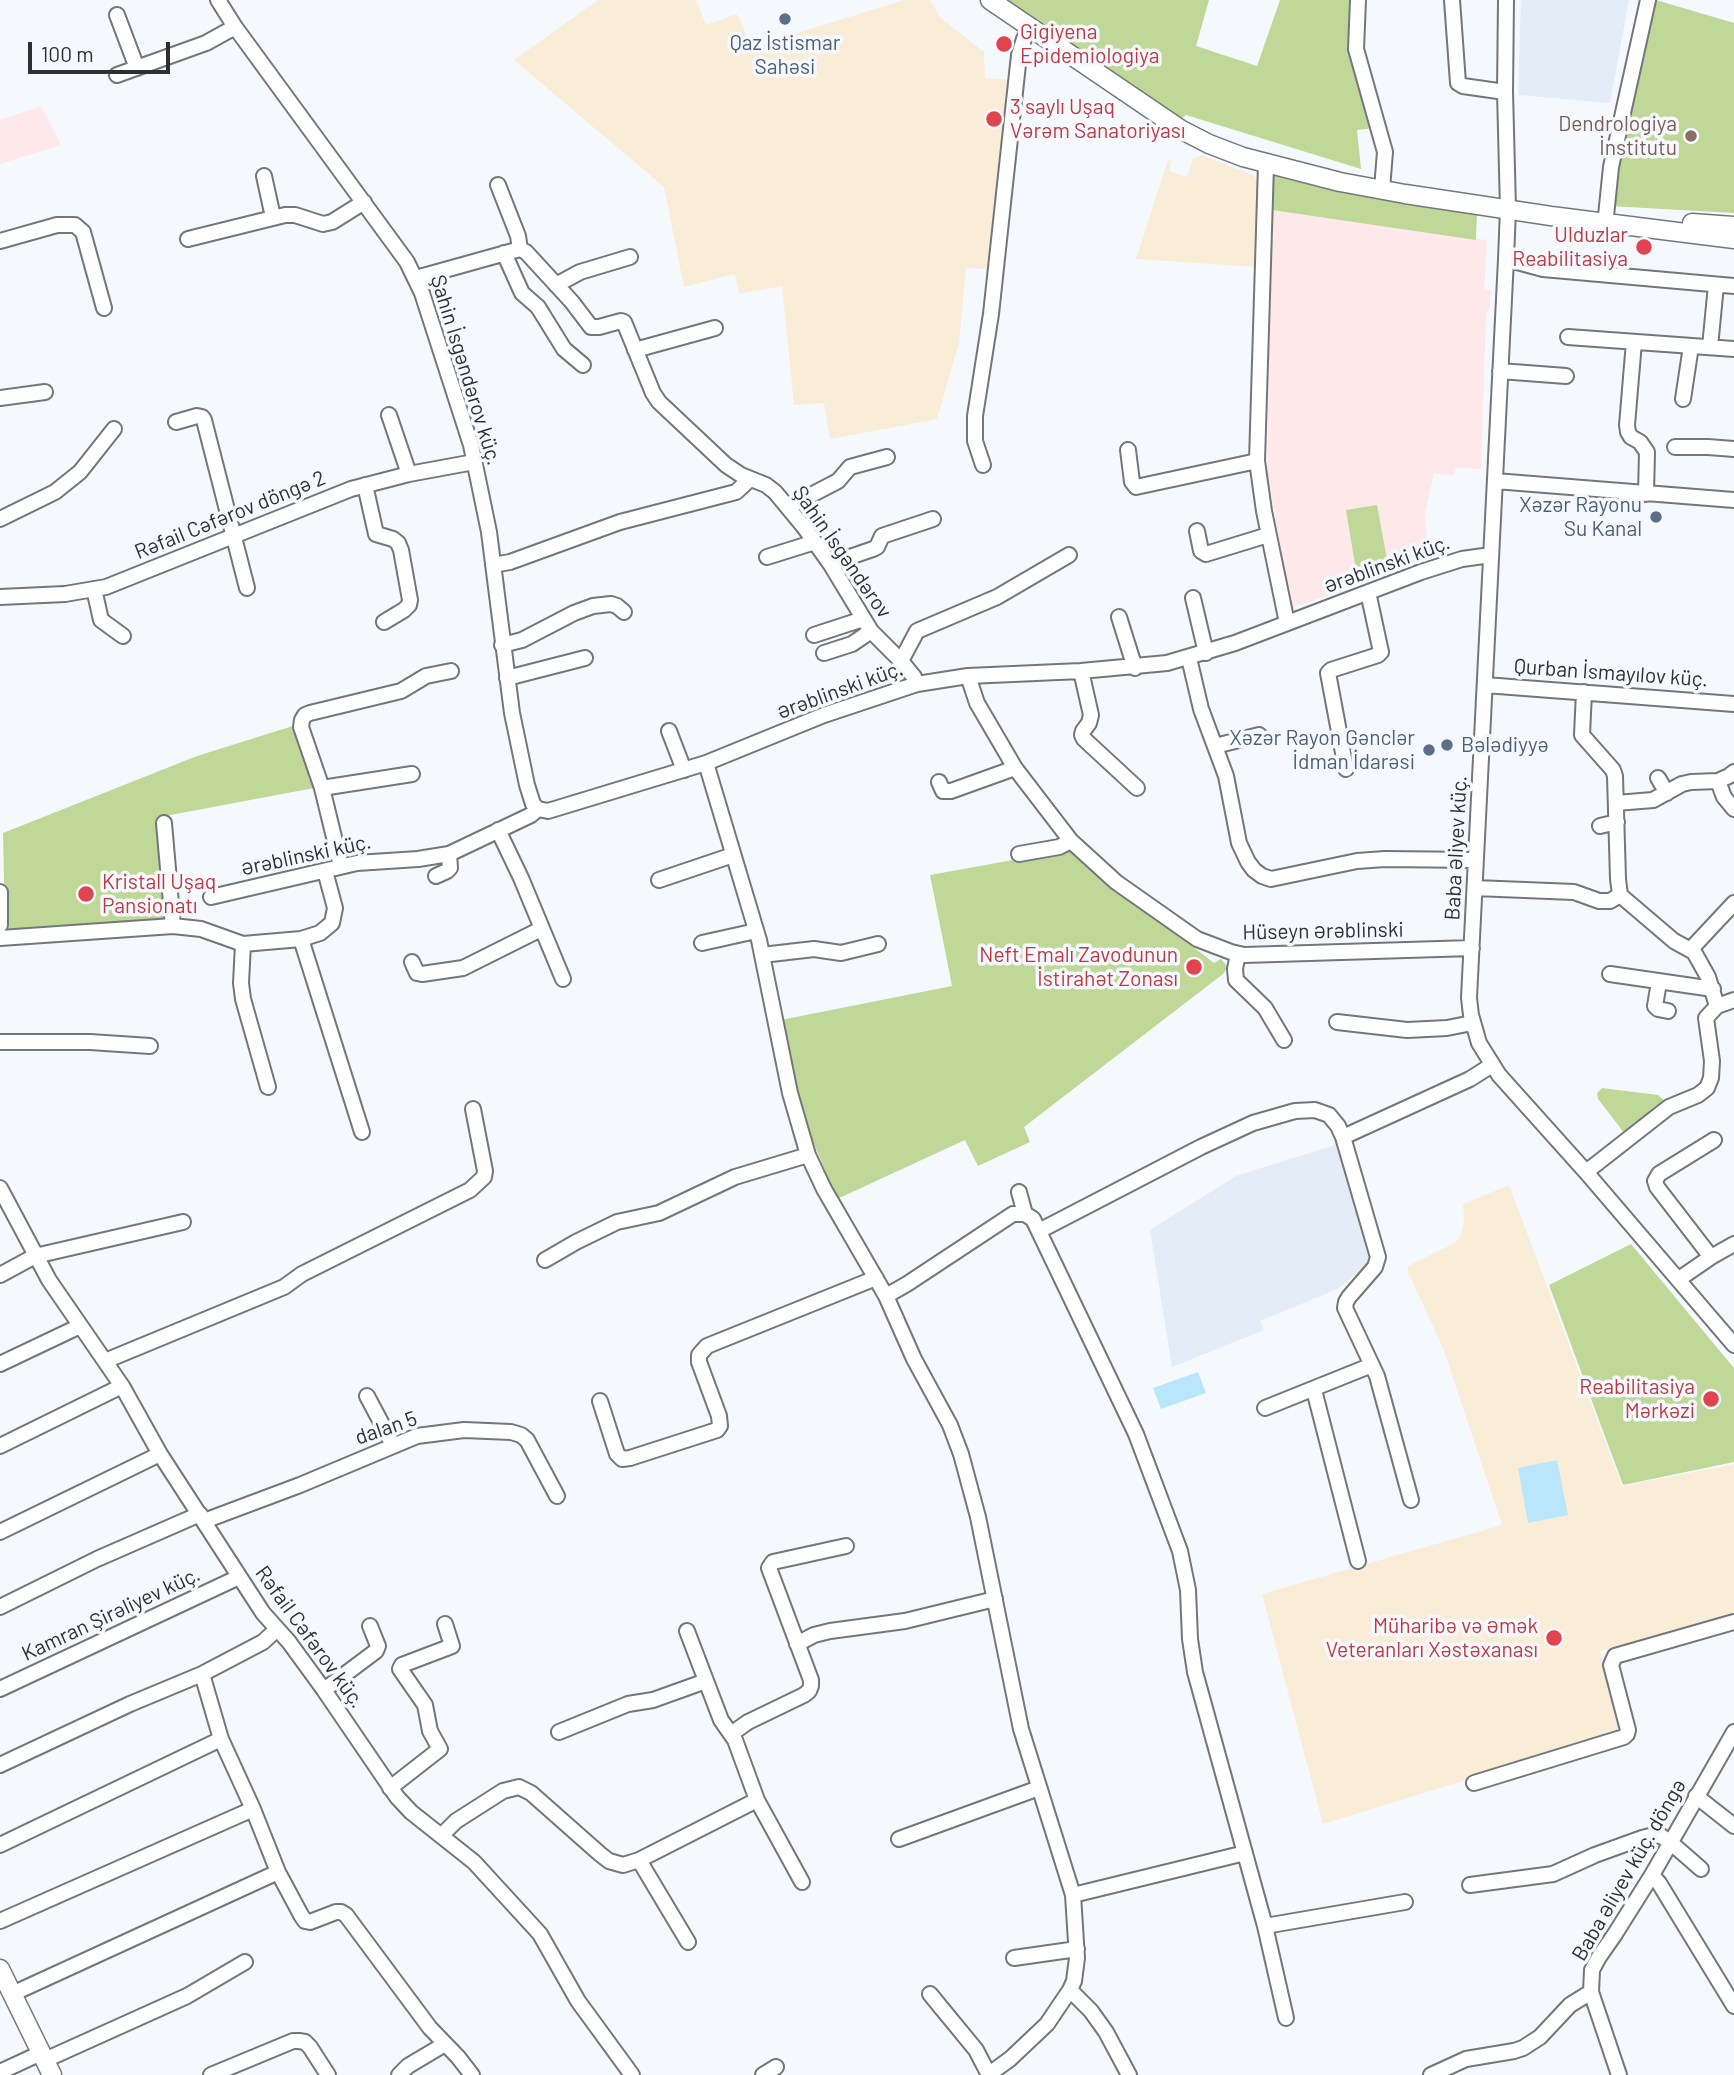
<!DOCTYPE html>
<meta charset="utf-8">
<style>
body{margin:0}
#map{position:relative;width:1734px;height:2075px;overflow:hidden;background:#f5f9fd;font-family:Barlow,sans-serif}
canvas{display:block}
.scale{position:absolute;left:28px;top:42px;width:142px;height:32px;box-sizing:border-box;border:4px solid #2e2f31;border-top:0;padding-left:9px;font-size:21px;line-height:24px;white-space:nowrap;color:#2e2f31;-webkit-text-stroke:5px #f5f9fd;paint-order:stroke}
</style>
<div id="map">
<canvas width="1734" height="2075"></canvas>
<div class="scale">100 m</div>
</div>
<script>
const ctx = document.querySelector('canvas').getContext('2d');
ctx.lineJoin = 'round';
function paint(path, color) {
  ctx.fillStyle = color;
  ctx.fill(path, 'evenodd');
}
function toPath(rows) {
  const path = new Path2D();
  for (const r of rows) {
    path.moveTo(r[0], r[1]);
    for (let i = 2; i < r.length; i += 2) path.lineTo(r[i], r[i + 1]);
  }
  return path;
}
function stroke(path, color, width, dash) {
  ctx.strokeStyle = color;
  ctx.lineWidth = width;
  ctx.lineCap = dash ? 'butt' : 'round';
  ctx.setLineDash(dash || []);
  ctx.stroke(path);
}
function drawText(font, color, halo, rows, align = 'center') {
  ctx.font = font + ' Barlow,sans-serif';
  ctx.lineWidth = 7;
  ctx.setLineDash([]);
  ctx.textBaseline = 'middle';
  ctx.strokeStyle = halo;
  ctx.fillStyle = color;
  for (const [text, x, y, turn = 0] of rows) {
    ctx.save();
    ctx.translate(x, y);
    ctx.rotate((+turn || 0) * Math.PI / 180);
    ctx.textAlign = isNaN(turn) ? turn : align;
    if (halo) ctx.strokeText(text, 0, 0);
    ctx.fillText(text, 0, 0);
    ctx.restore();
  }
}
const built = toPath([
 [1521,0,1629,0,1610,103,1518,95],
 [1338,1144,1373,1250,1372,1263,1337,1289,1260,1321,1264,1330,1172,1367,1150,1230,1236,1176]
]);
const education = toPath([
 [41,106,61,145,0,164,0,120],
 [1272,210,1487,240,1484,290,1491,291,1490,309,1486,313,1481,469,1455,468,1454,475,1434,474,1425,513,1428,559,1292,608,1267,470]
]);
const medical = toPath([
 [598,0,696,0,706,25,737,14,752,47,904,0,930,0,941,18,984,52,985,78,1012,80,989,269,966,268,959,343,937,419,830,439,824,403,794,405,782,286,739,294,735,274,684,287,664,187,514,60],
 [1201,155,1254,175,1259,186,1256,267,1136,259,1168,160,1172,161,1169,171,1187,177,1193,159],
 [1509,1185,1622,1486,1734,1464,1734,1614,1600,1651,1622,1732,1323,1824,1262,1594,1502,1525,1444,1350,1408,1272,1408,1266,1455,1243,1461,1235,1464,1220,1463,1204]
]);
const green = toPath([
 [1007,0,1209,0,1196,46,1257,66,1280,0,1351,0,1352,52,1375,128,1357,130,1361,169,1186,115,1180,119],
 [1656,0,1734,23,1734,213,1610,206],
 [1272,174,1372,195,1477,213,1476,240,1272,210],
 [1377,505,1388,565,1356,570,1346,510],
 [296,725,314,788,160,817,168,920,5,933,3,833,197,756],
 [1068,850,1214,963,1221,959,1228,967,1223,974,1024,1127,1030,1142,978,1166,965,1140,837,1199,805,1122,795,1089,781,1020,952,986,930,875],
 [1602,1088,1658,1095,1665,1101,1663,1106,1625,1134,1598,1099,1597,1093],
 [1631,1244,1734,1368,1734,1462,1623,1485,1549,1285]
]);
const water = toPath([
 [1198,1372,1206,1393,1161,1409,1153,1388],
 [1557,1460,1568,1515,1528,1523,1518,1468]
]);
const minor = toPath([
 [218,0,235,27,407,262,422,293,471,445,489,532,512,713,527,785,533,804,538,809],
 [1358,0,1356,49,1385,152,1382,189],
 [1452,0,1458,83,1463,86,1505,92],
 [1506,0,1505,92,1508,209,1506,259,1469,998,1471,1015,1479,1043,1499,1075,1586,1172,1734,1345],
 [117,15,137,68],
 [117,75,206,43,235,27],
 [1266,164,1257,461,1264,511,1287,623],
 [264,176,273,217],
 [498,185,518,236,520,249],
 [1606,216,1611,167,1648,0],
 [188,239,285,215,295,215,323,224,332,222,364,202],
 [0,241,57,225,75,225,83,232,104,308],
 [504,253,522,293,538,307,564,349,583,365],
 [1506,259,1543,269,1734,286],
 [416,278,520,249,526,252,572,302,591,327,599,327,621,321,624,322,653,393,659,402,726,465,741,475,766,485,775,492,804,527,831,565,871,631,901,661,914,677,917,684],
 [556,285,580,272,630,257],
 [1568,337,1734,349],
 [1634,342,1627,425,1628,432,1631,437,1640,442,1647,452,1646,494],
 [1710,347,1716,285],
 [635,350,715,328],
 [1500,371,1566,376],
 [0,398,45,392],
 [1683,399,1691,346],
 [389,415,409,474],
 [176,422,197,416,202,417,204,420,247,588],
 [1675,447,1708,447,1734,449],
 [1128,450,1132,482,1136,487,1257,461],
 [983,465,975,441,975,416,991,314,1019,55,1024,39,1030,28],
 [1495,481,1734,500],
 [365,485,376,534,393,539,398,543,401,550,410,600,409,605,404,610,384,622],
 [788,507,838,481,850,467,887,457],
 [0,519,55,492,80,472,114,429],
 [1197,531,1201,551,1206,554,1268,535],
 [767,557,815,542],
 [493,565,510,562,620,522,736,492,750,479],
 [831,565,844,559,873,549,877,547,882,536,933,519],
 [94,589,101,620,123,636],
 [0,597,65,594,106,587,351,489,409,474,474,462],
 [1193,598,1206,653],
 [1119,617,1135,668],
 [814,635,863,619],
 [502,645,522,640,574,613,593,606,611,604,617,606,624,612],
 [824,653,852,644,871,631],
 [1189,658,1201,709,1226,776,1239,843,1248,862,1254,870,1262,876,1271,879,1357,861,1385,859,1476,860],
 [901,661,917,631,997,597,1069,555],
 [1081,671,1091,715,1089,723,1083,731,1082,735,1084,739,1137,788],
 [968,676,977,703,1015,768,1071,841,1116,882,1197,939,1231,952,1244,955,1472,948],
 [507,678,585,658],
 [1485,685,1734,704],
 [1584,692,1582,735,1613,770,1615,776,1618,879,1620,895,1674,941,1694,952,1708,977,1717,1006],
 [669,731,684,770],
 [1215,746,1259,735],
 [706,763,759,940,790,1093,808,1155,824,1189,886,1296,914,1359,950,1425,961,1454,978,1517,1021,1729,1073,1895,1077,1958,1074,1981,1070,1990,1047,2024,1010,2059,988,2075],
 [1346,769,1328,673,1331,670,1378,655,1381,652,1368,592],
 [1658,778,1667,793],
 [1718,781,1724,797,1734,809],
 [939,782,943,791,951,791,1015,768],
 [322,788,412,774],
 [1616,803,1653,800,1682,784,1691,782,1718,781,1729,776,1734,772],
 [164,823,173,926],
 [1600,826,1617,822],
 [498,830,521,878,563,979],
 [1019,854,1059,847,1071,841],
 [341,866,322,788,301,727,302,720,305,715,310,713,401,691,426,676,451,671],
 [436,876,447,871,450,868,449,854],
 [659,880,733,855],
 [1475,888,1574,892,1599,901,1610,901,1620,895],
 [0,892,0,925],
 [211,897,357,863,418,859,449,854,531,815,538,809,548,811,706,763,824,715,917,684,968,676,1081,671,1167,663,1235,643,1421,572,1462,559,1491,555],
 [0,938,173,926,201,929,243,944,301,939,320,933,332,923,335,908,325,871],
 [301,939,362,1132],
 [702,943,756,931],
 [243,944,241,983,243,999,268,1087],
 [1691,949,1734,903],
 [1238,954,1235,969,1236,980,1265,1008,1284,1040],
 [762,955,814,949,841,953,878,944],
 [412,962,417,973,422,974,463,968,541,929],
 [1610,974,1713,989],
 [1659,982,1655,1006,1658,1009,1668,1011],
 [1337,1022,1407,1030,1447,1028,1472,1023],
 [0,1042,90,1042,150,1046],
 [1343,1137,1470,1079,1492,1065],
 [1586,1172,1669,1107,1698,1095,1707,1088,1711,1078,1712,1061,1706,1018,1717,1006,1734,1000],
 [0,1188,49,1280,122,1386,160,1454,263,1613,289,1642,324,1690,397,1797,411,1812,474,1862,540,1934,578,2001,632,2075],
 [1019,1192,1025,1214],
 [1039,1231,1201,1147,1253,1123,1295,1111,1315,1110,1329,1115,1338,1126,1343,1137,1378,1257,1375,1267,1349,1297,1346,1302,1345,1308,1377,1376,1411,1500],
 [1711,1257,1657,1187,1655,1181,1659,1174,1714,1140],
 [545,1260,576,1242,617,1222,659,1213,735,1177,808,1155],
 [0,1275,35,1256,183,1222],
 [1679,1279,1711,1257,1734,1244],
 [886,1296,907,1284,1013,1214,1025,1214,1033,1219,1136,1434,1180,1551,1188,1590,1190,1639,1195,1672,1265,1926,1286,2018],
 [105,1361,284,1287,302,1274,470,1190,484,1177,485,1171,473,1109],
 [0,1364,80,1326],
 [1314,1390,1358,1561],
 [367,1396,393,1445],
 [600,1401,617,1454,622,1459,630,1458,717,1430,720,1426,719,1416,699,1362,699,1355,707,1346,876,1278],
 [1265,1408,1372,1365],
 [0,1446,122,1386],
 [204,1521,300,1485,417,1436,464,1430,511,1432,521,1435,527,1440,557,1496],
 [0,1532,160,1454],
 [0,1607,97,1559,200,1514],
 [687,1631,721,1720,735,1740,757,1800,802,1882],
 [797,1644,814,1635,830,1631,905,1621,995,1599],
 [202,1674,221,1739,253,1809,278,1872,301,1915,305,1921,310,1922,336,1912,341,1912,346,1915,430,2028,458,2057,472,2075],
 [0,1689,239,1577],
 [324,1690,376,1651,378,1646,370,1626],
 [559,1732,628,1704,653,1700,706,1681],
 [731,1734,748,1722,804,1695,809,1691,811,1686,811,1680,769,1568,773,1562,846,1546],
 [0,1765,130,1704,202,1674,263,1642,276,1630],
 [1474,1783,1624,1737,1627,1734,1628,1730,1611,1665,1615,1656,1734,1622],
 [390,1788,440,1749,430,1731,425,1705,400,1669,402,1665,452,1646,445,1624],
 [1696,1796,1734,1826],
 [442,1835,456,1821,503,1791,519,1787,531,1793,600,1854,609,1861,623,1865,639,1860,757,1800],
 [899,1839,1039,1788],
 [0,1845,221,1739],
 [639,1860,688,1942],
 [1652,1875,1659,1883,1734,2006],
 [1470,1885,1553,1874,1595,1855,1642,1838,1654,1835,1661,1836,1670,1842,1701,1869],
 [1073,1895,1245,1853],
 [0,1921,253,1809],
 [1265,1926,1405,1902],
 [1014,1958,1077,1949],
 [1070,1990,1091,2011,1106,2032,1129,2075],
 [12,1994,278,1872],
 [930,1994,976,2050,989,2075],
 [45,2060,187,1996,245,1962],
 [0,2072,41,2053],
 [211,2075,293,2041,299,2041,305,2042,310,2047,328,2075],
 [399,2075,408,2066,445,2044],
 [763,2075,776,2067],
 [1431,2075,1466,2059,1514,2051,1523,2048,1540,2037,1570,2005,1591,1992],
 [1619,2075,1591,1992,1592,1970,1599,1957,1615,1934,1652,1875,1734,1732]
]);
const major = toPath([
 [990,0,1180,129,1209,144,1243,157,1340,182,1405,194,1551,216,1734,239],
 [1692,223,1734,226],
 [0,1969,52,2075]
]);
const markers = [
 [785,19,7,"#5c6f8a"],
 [1004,44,9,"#e0444e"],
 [994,119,9,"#e0444e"],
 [1691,136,7,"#8d6e63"],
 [1644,247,9,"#e0444e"],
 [1656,517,7,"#5c6f8a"],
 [1447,745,7,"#5c6f8a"],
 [1429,750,7,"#5c6f8a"],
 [86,894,9,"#e0444e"],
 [1194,967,9,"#e0444e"],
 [1711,1399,9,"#e0444e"],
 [1554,1638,9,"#e0444e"]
];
const healthNames = [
 ["Gigiyena",1020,32,"left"],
 ["Epidemiologiya",1020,56,"left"],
 ["3 saylı Uşaq",1010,107,"left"],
 ["Vərəm Sanatoriyası",1010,131,"left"],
 ["Ulduzlar",1628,235],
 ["Reabilitasiya",1628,259],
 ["Kristall Uşaq",102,882,"left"],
 ["Pansionatı",102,906,"left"],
 ["Neft Emalı Zavodunun",1178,955],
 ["İstirahət Zonası",1178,979],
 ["Reabilitasiya",1695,1387],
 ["Mərkəzi",1695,1411],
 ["Müharibə və Əmək",1538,1626],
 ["Veteranları Xəstəxanası",1538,1650]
];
const serviceNames = [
 ["Qaz İstismar",785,43,"center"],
 ["Sahəsi",785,67,"center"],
 ["Xəzər Rayonu",1642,505],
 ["Su Kanal",1642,529],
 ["Xəzər Rayon Gənclər",1415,738],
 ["İdman İdarəsi",1415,762],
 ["Bələdiyyə",1461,745,"left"]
];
const educationNames = [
 ["Dendrologiya",1677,124],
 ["İnstitutu",1677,148]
];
const streetNames = [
 ["Şahin İsgəndərov küç.",466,370,73],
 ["Rəfail Cəfərov döngə 2",230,515,-22],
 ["Şahin İsgəndərov",842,552,55],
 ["Ərəblinski küç.",1387,564,-20],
 ["Qurban İsmayılov küç.",1611,673,4],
 ["Ərəblinski küç.",840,690,-20],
 ["Baba Əliyev küç.",1456,848,-87],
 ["Ərəblinski küç.",306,855,-12],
 ["Hüseyn Ərəblinski",1323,931,-1],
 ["dalan 5",386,1428,-19],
 ["Kamran Şirəliyev küç.",111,1614,-25],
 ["Rəfail Cəfərov küç.",310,1637,54],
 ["Baba Əliyev küç. döngə",1629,1870,-60]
];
paint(built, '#e3ecf7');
paint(education, '#fee8ea');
paint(medical, '#f9edd8');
paint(green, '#bfd898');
paint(water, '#bae6fb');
stroke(minor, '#73777a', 18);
stroke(major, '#73777a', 21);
stroke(minor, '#fff', 14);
stroke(major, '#fff', 18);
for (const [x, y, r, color] of markers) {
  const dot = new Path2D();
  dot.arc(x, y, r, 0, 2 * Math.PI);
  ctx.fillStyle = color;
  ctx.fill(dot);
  stroke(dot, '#f5f9fd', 2.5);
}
drawText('21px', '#be3a42', '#f5f9fd', healthNames, 'right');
drawText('21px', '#4e5e75', '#f5f9fd', serviceNames, 'right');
drawText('21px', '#785e54', '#f5f9fd', educationNames, 'right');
drawText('21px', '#2e2f31', '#f5f9fd', streetNames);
</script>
